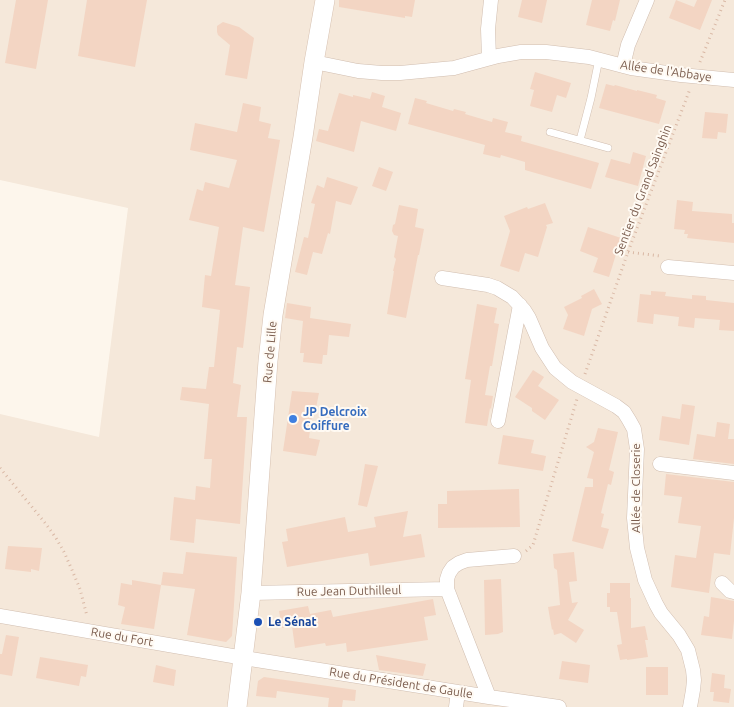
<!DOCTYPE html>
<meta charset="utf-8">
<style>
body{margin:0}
canvas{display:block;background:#fdf6ec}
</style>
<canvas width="734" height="707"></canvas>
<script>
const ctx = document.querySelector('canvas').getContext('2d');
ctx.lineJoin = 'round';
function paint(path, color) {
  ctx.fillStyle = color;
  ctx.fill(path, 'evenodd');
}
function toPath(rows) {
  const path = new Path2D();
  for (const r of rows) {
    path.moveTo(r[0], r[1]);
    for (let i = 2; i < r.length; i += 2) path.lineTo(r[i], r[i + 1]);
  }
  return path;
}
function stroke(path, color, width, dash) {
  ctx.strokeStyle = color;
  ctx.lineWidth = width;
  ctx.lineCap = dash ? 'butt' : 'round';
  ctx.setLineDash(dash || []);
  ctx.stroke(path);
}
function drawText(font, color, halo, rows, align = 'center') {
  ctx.font = font + ' Ubuntu,sans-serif';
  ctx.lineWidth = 4;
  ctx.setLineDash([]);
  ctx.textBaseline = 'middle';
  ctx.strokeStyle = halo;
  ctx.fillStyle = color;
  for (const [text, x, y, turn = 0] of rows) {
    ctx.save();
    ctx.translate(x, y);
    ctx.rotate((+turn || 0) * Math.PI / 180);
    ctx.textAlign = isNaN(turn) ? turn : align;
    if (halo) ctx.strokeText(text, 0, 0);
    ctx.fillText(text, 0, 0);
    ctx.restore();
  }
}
const residential = toPath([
 [0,0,734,0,734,707,0,707,0,414,99,437,128,208,0,180]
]);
const building = toPath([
 [16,0,48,0,36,69,5,63],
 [87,0,147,0,135,67,78,56],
 [339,0,415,0,412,17,405,16,405,18,339,7],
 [522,0,547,0,542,23,518,17],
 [592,0,620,0,615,21,613,20,610,31,586,25],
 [676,0,694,7,697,0,712,0,700,30,669,18],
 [223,22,239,27,254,38,247,79,225,75,230,45,218,35,217,32,217,26],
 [535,72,571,83,566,98,557,95,552,112,530,106,534,90,530,89],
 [606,84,614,86,615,85,637,91,637,90,657,95,656,98,666,101,659,124,599,108],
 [372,92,385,96,382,107,401,113,396,131,361,121,354,152,316,141,319,129,328,131,339,93,353,97,353,95,370,99],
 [415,98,427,101,426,103,453,111,454,109,466,112,465,114,492,122,493,118,508,122,505,132,522,136,521,141,599,163,591,189,525,170,525,162,501,155,500,158,483,154,485,145,408,124],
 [243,103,261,107,259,121,271,124,268,138,280,140,264,232,243,227,235,285,250,287,243,348,237,347,233,383,241,385,237,417,247,417,240,524,196,519,194,543,170,540,174,497,195,500,196,486,210,488,212,459,204,459,209,404,180,400,182,387,206,389,209,367,214,367,220,310,202,307,205,275,211,276,219,227,189,220,197,189,203,191,205,182,229,188,237,160,190,150,195,123,237,132],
 [705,112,728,114,726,133,718,132,717,139,702,138],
 [633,152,646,156,638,186,605,177,611,159,630,164],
 [379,167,393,172,386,191,372,186],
 [327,177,358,187,351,205,336,201,330,234,328,233,322,254,313,252,307,275,295,272,304,237,308,238,315,204,311,203,317,185,324,188],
 [677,200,693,202,692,211,732,214,732,223,734,223,734,243,687,238,688,234,684,234,685,230,674,229],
 [545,203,553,223,546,225,547,227,538,257,525,253,519,272,500,266,510,231,504,216,527,207,528,209],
 [399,205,418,209,415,227,424,229,419,255,418,255,406,318,387,314,394,271,393,271,396,259,394,257,398,236,394,235,392,231,393,225,395,224],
 [588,227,621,238,609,277,593,272,598,258,580,251],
 [594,289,602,304,592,309,584,336,563,329,568,315,564,307,582,298,581,296],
 [651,291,666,292,665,296,692,299,692,295,706,296,706,300,734,303,734,331,719,330,720,320,695,318,694,328,678,326,679,317,654,314,653,324,637,322,640,294,651,295],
 [287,303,311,307,310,318,351,324,349,337,329,335,327,355,323,355,322,364,303,362,304,353,300,353,303,321,285,318],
 [477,304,497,308,494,323,499,324,492,366,490,366,485,395,493,396,491,409,490,408,487,426,465,423,471,380,465,379],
 [533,370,544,377,538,386,559,400,545,420,532,411,532,408,515,397],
 [292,391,319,393,316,408,313,407,309,438,320,440,316,456,283,451],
 [682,404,695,406,689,445,659,440,662,416,680,419],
 [717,422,730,424,728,439,734,439,734,464,693,459,697,434,715,437],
 [598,428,618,432,609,470,614,472,611,485,608,484,601,513,604,514,601,527,609,529,603,549,572,541,585,487,593,487,593,479,587,478,594,452,586,447,594,442],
 [503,435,534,440,531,453,546,456,543,471,498,464],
 [365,464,378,466,367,507,358,505],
 [666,474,734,482,734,518,730,555,714,553,709,593,671,587,675,555,696,558,701,526,678,523,682,497,664,495],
 [519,489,520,527,438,528,438,504,447,504,447,491],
 [408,511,403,537,421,534,425,557,370,566,368,553,287,567,282,542,288,541,286,529,345,517,348,532,376,527,374,517],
 [8,546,42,548,39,571,31,569,31,572,5,569],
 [186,552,237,557,232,636,226,642,187,635,195,589,161,585,163,572,183,574],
 [574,552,577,581,569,582,572,603,578,602,568,620,584,630,576,643,561,633,554,635,553,629,552,630,548,607,560,605,557,570,554,568,553,554],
 [501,579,503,632,498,634,485,635,484,580],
 [132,580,161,585,154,629,121,624,125,607,118,605,121,583,132,585],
 [610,583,630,583,630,598,631,598,631,628,645,626,648,640,645,640,648,657,627,660,627,659,620,660,617,645,622,644,617,612,610,612,610,607,607,607,607,593,610,593],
 [711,597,734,601,734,621,732,639,701,635,704,616,709,617],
 [433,599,436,615,424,617,428,640,347,652,346,643,326,646,325,643,295,648,292,626,282,628,279,611,308,606,310,614,331,610,333,617],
 [6,635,19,637,12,676,0,674,0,654,2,654],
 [376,655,426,664,423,676,379,670],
 [40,657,88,665,86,677,81,676,79,686,36,678],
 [562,661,590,665,588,683,559,679],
 [156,665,176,670,174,686,153,682],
 [646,667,668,667,668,695,646,695],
 [712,673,725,675,724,688,731,689,729,703,713,701,714,692,710,692],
 [264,677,356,690,355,701,343,700,342,707,328,707,329,698,277,691,276,698,256,696,258,681]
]);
const path = toPath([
 [700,62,725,0],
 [628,252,660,256],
 [585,374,628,252,690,89],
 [0,468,46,524,56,538,64,552,72,570,80,589,87,616],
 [526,551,533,545,577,399]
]);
const service = toPath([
 [550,132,608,148],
 [580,140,591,98,599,59]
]);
const minor = toPath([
 [489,58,488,29,491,0],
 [314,62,358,71,382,73,400,73,454,68,498,56,521,52,546,52,589,57,631,68,681,75,734,80],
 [623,66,628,45,647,0],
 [668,267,734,273],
 [442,278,488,285,497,288,512,297,524,310,529,318,542,348,555,368,572,382,616,406,624,412,629,420,634,429,637,449,634,518,637,548,645,580,656,604,661,613,679,635,688,650,693,670,694,680,693,690,690,707],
 [498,421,520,305],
 [660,464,734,473],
 [722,583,730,591,734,592],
 [447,589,489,697],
 [251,593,447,589,447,579,449,573,453,567,459,563,467,560,514,556],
 [0,616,244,658,489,697,559,707],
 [456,707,458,692]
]);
const secondary = toPath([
 [237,707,251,593,268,361,273,315,303,137,314,62,325,0]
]);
const markers = [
 [293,419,5,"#3f7fe0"],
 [258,622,5,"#1a4fb4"]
];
const streetNames = [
 ["Allée de l'Abbaye",666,71,8],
 ["Sentier du Grand Sainghin",643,190,-69],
 ["Rue de Lille",270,352,-85],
 ["Allée de Closerie",636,488,-90],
 ["Rue Jean Duthilleul",349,591,-1],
 ["Rue du Fort",122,637,10],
 ["Rue du Président de Gaulle",401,683,9]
];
const shopNames = [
 ["JP Delcroix",303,412],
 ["Coiffure",303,426]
];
const transitNames = [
 ["Le Sénat",268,622]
];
paint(residential, '#f5e8da');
paint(building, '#f3d5c3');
stroke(service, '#d1beb0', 8);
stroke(minor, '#d1beb0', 15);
stroke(secondary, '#d6c0b0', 20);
stroke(path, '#d9b8a5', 3, [1, 4]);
stroke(service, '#fff', 7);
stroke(minor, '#fff', 14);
stroke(secondary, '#fff', 19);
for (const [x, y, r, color] of markers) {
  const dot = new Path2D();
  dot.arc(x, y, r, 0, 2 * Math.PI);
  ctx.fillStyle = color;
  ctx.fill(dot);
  stroke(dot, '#fffaf3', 2);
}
drawText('12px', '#7a5c4d', '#fffaf3', streetNames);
drawText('bold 12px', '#366cbe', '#fffaf3', shopNames, 'left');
drawText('bold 12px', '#164399', '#fffaf3', transitNames, 'left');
</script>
